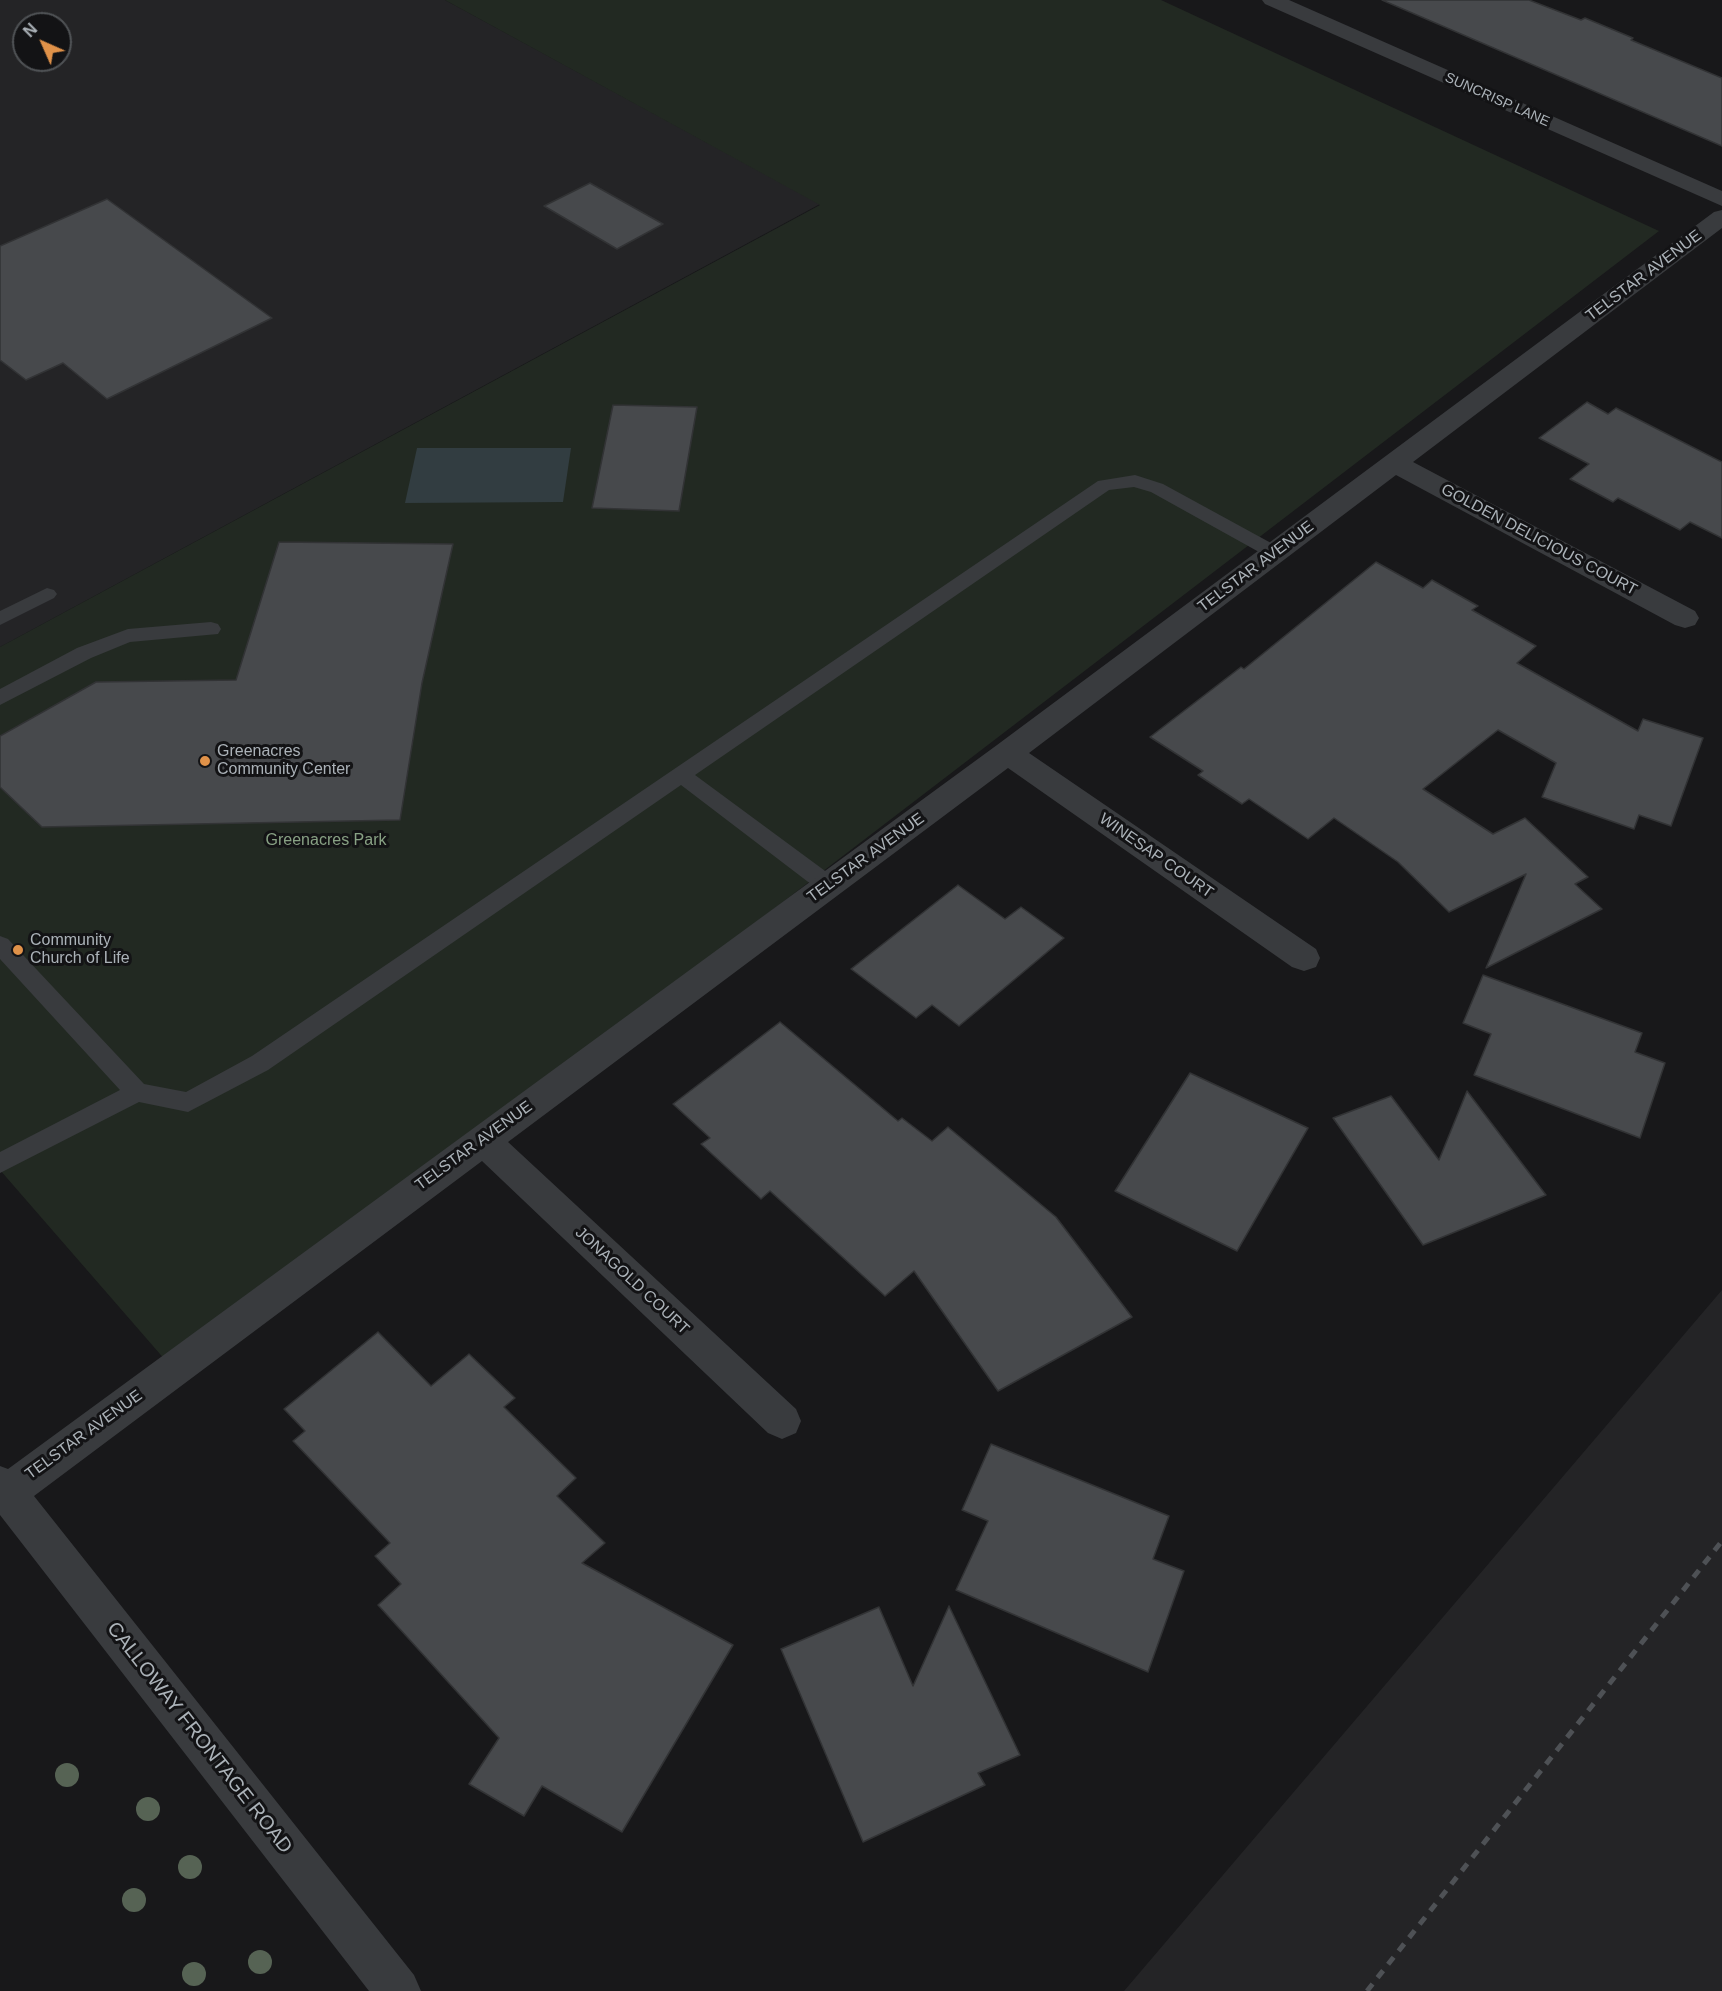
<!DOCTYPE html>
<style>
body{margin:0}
#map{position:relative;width:1722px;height:1991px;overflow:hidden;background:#18181a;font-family:Helvetica,sans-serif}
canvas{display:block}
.north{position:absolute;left:12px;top:12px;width:60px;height:60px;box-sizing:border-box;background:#131315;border:2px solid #505356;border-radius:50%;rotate:315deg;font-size:16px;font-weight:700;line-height:24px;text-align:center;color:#abb2b8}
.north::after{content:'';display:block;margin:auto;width:21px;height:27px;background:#e09249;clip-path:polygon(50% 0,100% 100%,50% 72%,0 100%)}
</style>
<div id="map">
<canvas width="1722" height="1991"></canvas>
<div class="north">N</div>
</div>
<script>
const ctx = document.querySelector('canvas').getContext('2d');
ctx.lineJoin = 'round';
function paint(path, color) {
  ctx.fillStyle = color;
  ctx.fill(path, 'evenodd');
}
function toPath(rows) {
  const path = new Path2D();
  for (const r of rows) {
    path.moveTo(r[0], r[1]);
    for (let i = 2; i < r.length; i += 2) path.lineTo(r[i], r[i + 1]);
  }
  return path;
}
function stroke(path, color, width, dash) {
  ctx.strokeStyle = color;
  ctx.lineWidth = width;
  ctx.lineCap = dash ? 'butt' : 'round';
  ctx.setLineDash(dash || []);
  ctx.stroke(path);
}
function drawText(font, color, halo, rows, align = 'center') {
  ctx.font = font + ' Helvetica,sans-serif';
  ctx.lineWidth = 6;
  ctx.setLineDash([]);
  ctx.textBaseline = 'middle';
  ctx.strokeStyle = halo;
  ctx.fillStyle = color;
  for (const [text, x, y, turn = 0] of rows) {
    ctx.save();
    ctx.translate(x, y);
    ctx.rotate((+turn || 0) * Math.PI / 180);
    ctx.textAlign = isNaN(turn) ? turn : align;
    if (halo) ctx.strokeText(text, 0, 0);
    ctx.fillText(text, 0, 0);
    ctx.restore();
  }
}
const built = toPath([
 [0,0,445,0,820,204,0,647],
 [24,24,60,24,60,60,24,60],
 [1722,1290,1722,1991,1124,1991]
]);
const green = toPath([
 [445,0,1161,0,1659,231,173,1369,0,1170,0,647,820,205]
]);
const water = toPath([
 [417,448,571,448,563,502,405,503]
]);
const building = toPath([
 [1382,0,1529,0,1581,20,1585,18,1633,38,1631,40,1722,78,1722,146,1382,0],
 [590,183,663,224,617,249,544,206,590,183],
 [107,199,272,318,107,399,63,363,26,380,0,360,0,246,107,199],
 [1587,402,1608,414,1616,408,1722,462,1722,538,1690,522,1680,530,1618,498,1613,502,1570,479,1589,464,1539,438,1587,402],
 [613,405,697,407,679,511,592,508,613,405],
 [279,542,453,544,422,683,400,820,42,827,0,787,0,736,96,682,236,680,279,542],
 [1376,562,1423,588,1432,580,1478,606,1472,610,1536,646,1517,663,1638,731,1643,719,1703,738,1671,826,1639,815,1634,829,1542,797,1556,763,1498,730,1423,789,1493,834,1525,818,1588,877,1575,884,1602,909,1486,968,1526,874,1449,912,1398,862,1334,818,1308,839,1249,799,1242,804,1198,775,1203,771,1150,737,1241,667,1244,669,1376,562],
 [958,885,1005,919,1021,907,1064,938,959,1026,932,1005,916,1018,851,969,958,885],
 [1483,975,1642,1033,1635,1052,1665,1063,1640,1138,1474,1075,1491,1034,1463,1023,1483,975],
 [780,1022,898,1121,902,1118,932,1141,948,1127,1056,1217,1132,1317,998,1391,914,1271,885,1296,770,1191,761,1199,701,1144,710,1138,673,1104,780,1022],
 [1190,1073,1308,1128,1237,1251,1115,1191,1190,1073],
 [1467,1091,1546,1195,1423,1245,1333,1118,1391,1096,1439,1160,1467,1091],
 [378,1332,431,1386,469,1354,515,1398,504,1407,576,1478,557,1496,605,1543,582,1563,733,1645,622,1832,542,1786,524,1816,469,1784,499,1738,378,1605,401,1584,375,1556,390,1543,293,1441,305,1431,284,1409,378,1332],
 [991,1444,1169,1516,1153,1559,1184,1571,1148,1672,956,1590,988,1521,962,1510,991,1444],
 [949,1606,1020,1755,978,1773,985,1785,863,1842,781,1649,879,1607,913,1686,949,1606]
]);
const service = toPath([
 [1135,475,1163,484,1282,549,1284,553,1282,557,1268,557,1151,492,1134,487,1109,490,695,775,836,879,839,885,836,891,828,893,820,891,681,785,268,1070,188,1112,139,1102,0,1173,0,1152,120,1090,0,959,0,936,8,939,144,1084,186,1092,252,1056,1098,481,1135,475],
 [47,588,54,590,57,594,54,598,0,625,0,611,47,588],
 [211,622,218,624,221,629,218,634,130,642,91,658,0,705,0,689,77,648,128,629,211,622]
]);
const minor = toPath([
 [1262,0,1289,0,1722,191,1722,206,1265,4,1262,0],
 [1722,210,1722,228,1413,462,1695,611,1699,618,1695,625,1685,628,1675,625,1396,475,1029,753,1316,949,1320,958,1316,967,1304,971,1292,967,1008,768,508,1142,796,1409,801,1421,796,1433,782,1439,768,1433,482,1161,34,1496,414,1975,421,1991,369,1991,0,1515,0,1466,8,1469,997,745,1714,212,1722,210]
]);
const rail = toPath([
 [1367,1991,1722,1541]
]);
const trees = [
 [67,1775],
 [148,1809],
 [190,1867],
 [134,1900],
 [260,1962],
 [194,1974]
];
const markers = [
 [205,761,6,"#e09249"],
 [18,950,6,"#e09249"]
];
const farStreetnames = [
 ["SUNCRISP LANE",1497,100,24]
];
const streetNames = [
 ["TELSTAR AVENUE",1644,276,-37],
 ["GOLDEN DELICIOUS COURT",1539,540,28],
 ["TELSTAR AVENUE",1256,567,-37],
 ["WINESAP COURT",1156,856,35],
 ["TELSTAR AVENUE",866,858,-36],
 ["TELSTAR AVENUE",474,1146,-36],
 ["JONAGOLD COURT",632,1281,43],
 ["TELSTAR AVENUE",84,1435,-36]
];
const poiNames = [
 ["Greenacres",217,752],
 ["Community Center",217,770],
 ["Community",30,941],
 ["Church of Life",30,959]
];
const parkNames = [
 ["Greenacres Park",326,841]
];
const nearStreetnames = [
 ["CALLOWAY FRONTAGE ROAD",199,1738,52]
];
paint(built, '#242426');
paint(green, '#222922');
paint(water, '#323d41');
paint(building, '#47494c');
stroke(building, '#323335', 1.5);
paint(service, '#393b3e');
paint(minor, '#393b3e');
stroke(rail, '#4e5155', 5, [9, 8]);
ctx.fillStyle = '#566354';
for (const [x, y] of trees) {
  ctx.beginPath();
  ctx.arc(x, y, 12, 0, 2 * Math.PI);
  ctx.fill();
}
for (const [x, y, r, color] of markers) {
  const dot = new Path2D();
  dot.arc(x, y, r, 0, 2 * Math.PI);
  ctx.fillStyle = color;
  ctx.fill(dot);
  stroke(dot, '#131315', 2);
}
drawText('14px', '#abb2b8', '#131315', farStreetnames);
drawText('16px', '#abb2b8', '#131315', streetNames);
drawText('16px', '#abb2b8', '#131315', poiNames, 'left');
drawText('16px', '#88a184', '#131315', parkNames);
drawText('20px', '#abb2b8', '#131315', nearStreetnames);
</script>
